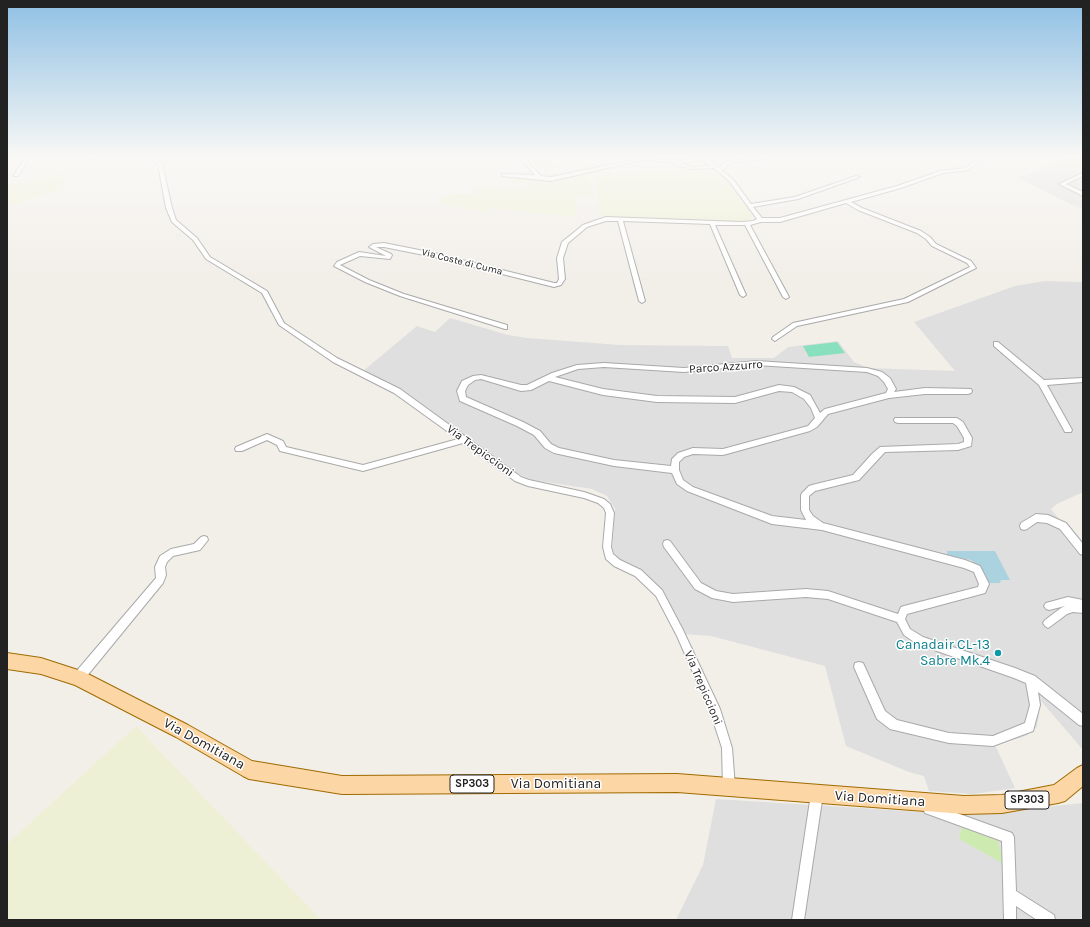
<!DOCTYPE html>
<style>
body{margin:0}
#map{position:relative;width:1090px;height:927px;overflow:hidden;background:#f2efe9;font-family:Karla,sans-serif}
canvas{display:block}
.frame{position:absolute;inset:0;border:8px solid #222;pointer-events:none}
</style>
<div id="map">
<canvas width="1090" height="927"></canvas>
<div class="frame"></div>
</div>
<script>
const ctx = document.querySelector('canvas').getContext('2d');
ctx.lineJoin = 'round';
function paint(path, color) {
  ctx.fillStyle = color;
  ctx.fill(path, 'evenodd');
}
function toPath(rows) {
  const path = new Path2D();
  for (const r of rows) {
    path.moveTo(r[0], r[1]);
    for (let i = 2; i < r.length; i += 2) path.lineTo(r[i], r[i + 1]);
  }
  return path;
}
function stroke(path, color, width, dash) {
  ctx.strokeStyle = color;
  ctx.lineWidth = width;
  ctx.lineCap = dash ? 'butt' : 'round';
  ctx.setLineDash(dash || []);
  ctx.stroke(path);
}
function drawText(font, color, halo, rows, align = 'center') {
  ctx.font = font + ' Karla,sans-serif';
  ctx.lineWidth = 3;
  ctx.setLineDash([]);
  ctx.textBaseline = 'middle';
  ctx.strokeStyle = halo;
  ctx.fillStyle = color;
  for (const [text, x, y, turn = 0] of rows) {
    ctx.save();
    ctx.translate(x, y);
    ctx.rotate((+turn || 0) * Math.PI / 180);
    ctx.textAlign = isNaN(turn) ? turn : align;
    if (halo) ctx.strokeText(text, 0, 0);
    ctx.fillText(text, 0, 0);
    ctx.restore();
  }
}
const residential = toPath([
 [1070,157,1083,157,1083,210,1018,178],
 [1045,281,1083,282,1083,492,1057,504,1051,509,1083,549,1083,750,1041,701,1037,727,1026,736,995,745,1015,788,973,794,929,791,924,776,909,772,846,746,825,666,711,636,684,634,665,596,614,557,612,552,615,509,607,496,592,489,532,480,512,471,479,445,398,389,363,371,417,326,435,332,450,318,508,335,527,338,620,345,728,346,732,358,774,358,788,347,838,341,854,362,868,368,955,371,914,322,1015,286],
 [716,799,971,815,1083,803,1083,920,676,920,703,865]
]);
const farmland = toPath([
 [682,169,707,171,719,175,729,184,751,214,751,219,742,222,600,216,594,175],
 [64,172,65,188,7,207,7,186],
 [585,174,589,176,593,196,577,197,576,216,533,213,493,207,489,212,443,205,440,200,451,194,474,194,478,187,525,191,527,184,509,182,508,176,536,179,541,184],
 [136,726,321,920,7,920,7,844]
]);
const grass = toPath([
 [532,157,572,157,534,165],
 [962,827,998,841,1004,864,959,839]
]);
const pitch = toPath([
 [837,342,845,353,809,357,803,346]
]);
const water = toPath([
 [947,551,995,551,1010,580,1001,580,1000,583,987,583,984,573,979,566,971,560,947,555]
]);
const street = toPath([
 [26,157,30,157,18,176,14,176,14,175,26,157],
 [90,157,94,157,94,158,90,159,90,157],
 [145,157,150,157,162,163,172,208,176,220,197,238,210,257,267,291,284,323,337,358,400,389,521,477,529,480,584,492,604,499,610,504,614,513,611,547,613,554,620,560,641,570,662,590,683,630,720,709,732,748,735,787,733,791,729,793,725,791,723,787,722,748,711,714,677,636,656,596,635,576,614,566,606,559,603,547,606,513,604,508,598,503,584,498,528,486,515,481,463,443,363,471,280,451,277,445,267,440,242,451,236,451,235,449,236,447,267,434,283,441,286,447,363,465,458,439,394,393,333,362,279,325,262,293,206,259,193,240,172,222,166,208,158,164,145,157],
 [519,157,523,157,541,176,551,177,642,158,681,161,704,157,713,157,713,158,708,159,718,167,720,167,723,163,731,161,762,157,773,157,771,158,732,163,727,165,724,169,721,170,733,179,751,204,795,197,856,176,860,177,798,199,753,207,762,218,780,218,897,186,940,171,966,168,979,157,983,157,969,170,943,173,901,188,851,202,862,208,921,231,930,237,936,244,971,261,976,268,908,302,797,326,775,341,772,339,773,337,793,323,904,299,970,267,967,263,932,246,926,239,917,233,858,210,846,203,780,222,761,222,750,225,789,297,786,299,783,297,745,225,715,225,746,295,743,297,740,295,710,224,623,221,645,301,642,303,639,301,618,221,606,221,587,227,568,243,563,258,565,279,561,285,554,287,434,257,384,247,376,247,391,254,392,255,390,259,360,256,340,265,369,280,404,294,507,325,507,329,505,329,400,296,365,282,334,266,337,262,359,252,386,256,369,247,373,244,384,243,434,253,554,283,557,283,559,279,557,258,562,242,583,225,594,221,606,217,742,222,753,221,757,219,729,181,714,168,692,169,676,165,676,163,642,160,551,181,502,176,502,174,504,174,535,175,519,157],
 [703,160,710,166,692,167,681,163,703,160],
 [1083,173,1083,176,1066,184,1083,192,1083,196,1059,184,1083,173],
 [994,342,998,342,1044,380,1083,378,1083,382,1047,385,1072,430,1071,432,1065,432,1039,385,994,346,994,342],
 [756,361,867,368,882,372,890,378,896,389,894,392,925,388,971,389,972,391,971,393,968,394,925,394,889,398,828,414,817,427,810,431,723,455,693,454,684,457,679,462,679,470,683,480,693,487,772,516,806,520,801,510,801,495,802,493,809,486,812,485,853,475,872,454,880,447,958,444,964,442,964,438,957,426,953,423,898,423,895,422,894,420,895,418,957,418,963,422,972,438,971,446,958,450,885,452,859,480,815,491,809,496,809,510,813,516,823,523,965,560,980,566,989,584,985,593,907,614,905,619,910,629,923,637,1015,668,1035,676,1083,714,1083,726,1079,725,1038,692,1040,705,1033,731,993,746,949,743,890,729,877,719,854,667,855,663,859,662,863,663,885,711,897,720,949,733,993,736,1025,723,1030,705,1026,683,1014,678,917,644,904,635,897,622,828,599,806,597,733,602,712,598,695,589,664,547,663,544,664,541,667,540,670,541,701,583,716,591,733,594,806,589,828,591,898,614,901,607,904,606,978,587,979,584,974,572,964,568,822,530,772,524,687,491,677,484,672,473,614,466,554,453,545,448,534,435,517,426,460,401,457,391,462,381,473,376,481,375,521,385,527,385,552,373,577,365,604,363,684,368,756,361],
 [756,365,867,372,878,376,884,382,888,389,886,393,825,409,820,413,810,395,794,387,779,385,735,397,657,396,603,389,555,377,578,369,604,367,684,372,756,365],
 [481,379,521,391,531,390,549,381,603,395,657,402,735,403,779,391,792,392,804,399,811,408,815,418,808,426,723,449,693,448,678,453,672,459,671,466,614,460,559,448,551,444,540,431,523,422,466,397,465,391,468,385,475,380,481,379],
 [1036,514,1048,515,1066,523,1083,544,1083,555,1080,554,1060,529,1047,523,1037,522,1027,529,1024,530,1021,529,1020,526,1021,523,1036,514],
 [204,536,207,537,208,540,200,550,173,556,167,562,165,567,166,575,163,583,82,682,78,683,74,682,73,678,74,674,156,578,155,567,160,556,171,549,194,544,201,537,204,536],
 [1068,597,1083,600,1083,613,1073,612,1067,614,1051,626,1048,628,1045,626,1043,623,1045,620,1061,608,1065,606,1049,610,1046,609,1044,606,1046,603,1068,597],
 [817,788,821,790,823,794,804,920,792,920,811,794,813,790,817,788],
 [929,803,1012,833,1014,837,1016,891,1054,915,1055,920,1037,920,1016,906,1016,920,1004,920,1002,841,925,813,923,809,925,805,929,803]
]);
const primary = toPath([
 [7,653,41,658,84,672,188,725,252,761,342,776,677,774,964,796,1002,795,1054,785,1077,768,1083,765,1083,786,1065,801,1058,803,1002,813,964,814,677,792,342,794,249,779,243,776,176,737,75,685,41,674,7,669,7,653]
]);
const markers = [
 [998,653,4,"#0f9aa8"]
];
const farStreetnames = [
 ["Via Coste di Cuma",462,262,14]
];
const shields = [
 [472,784,44],
 [1027,800,44]
];
const shieldNames = [
 ["SP303",472,784],
 ["SP303",1027,800]
];
const streetNames = [
 ["Parco Azzurro",726,367,-4],
 ["Via Trepiccioni",480,451,36],
 ["Via Trepiccioni",703,688,67]
];
const nearCulturenames = [
 ["Canadair CL-13",990,645],
 ["Sabre Mk.4",990,661]
];
const nearStreetnames = [
 ["Via Domitiana",204,744,29],
 ["Via Domitiana",556,784],
 ["Via Domitiana",880,799,4]
];
paint(residential, '#e0dfdf');
paint(farmland, '#eef0d5');
paint(grass, '#cdebb0');
paint(pitch, '#88e0be');
paint(water, '#aad3df');
stroke(street, '#a9a9a9', 2);
stroke(primary, '#a06b00', 2);
paint(street, '#fff');
paint(primary, '#fcd6a4');
const sky = ctx.createLinearGradient(0, 0, 0, 286);
sky.addColorStop(0, '#8fc0e4');
sky.addColorStop(0.55, '#f9f8f5');
sky.addColorStop(1, '#f9f8f500');
ctx.fillStyle = sky;
ctx.fillRect(0, 0, 1090, 286);
for (const [x, y, r, color] of markers) {
  const dot = new Path2D();
  dot.arc(x, y, r, 0, 2 * Math.PI);
  ctx.fillStyle = color;
  ctx.fill(dot);
  stroke(dot, '#fff', 1.5);
}
drawText('10px', '#222', '#fff', farStreetnames);
for (const [x, y, w] of shields) {
  const box = new Path2D();
  box.roundRect(x - w / 2, y - 9, w, 18, 3);
  ctx.fillStyle = '#fff';
  ctx.fill(box);
  stroke(box, '#222', 1);
}
drawText('bold 11px', '#222', null, shieldNames);
drawText('12px', '#222', '#fff', streetNames);
drawText('14px', '#0d838f', '#fff', nearCulturenames, 'right');
drawText('14px', '#222', '#fff', nearStreetnames);
</script>
